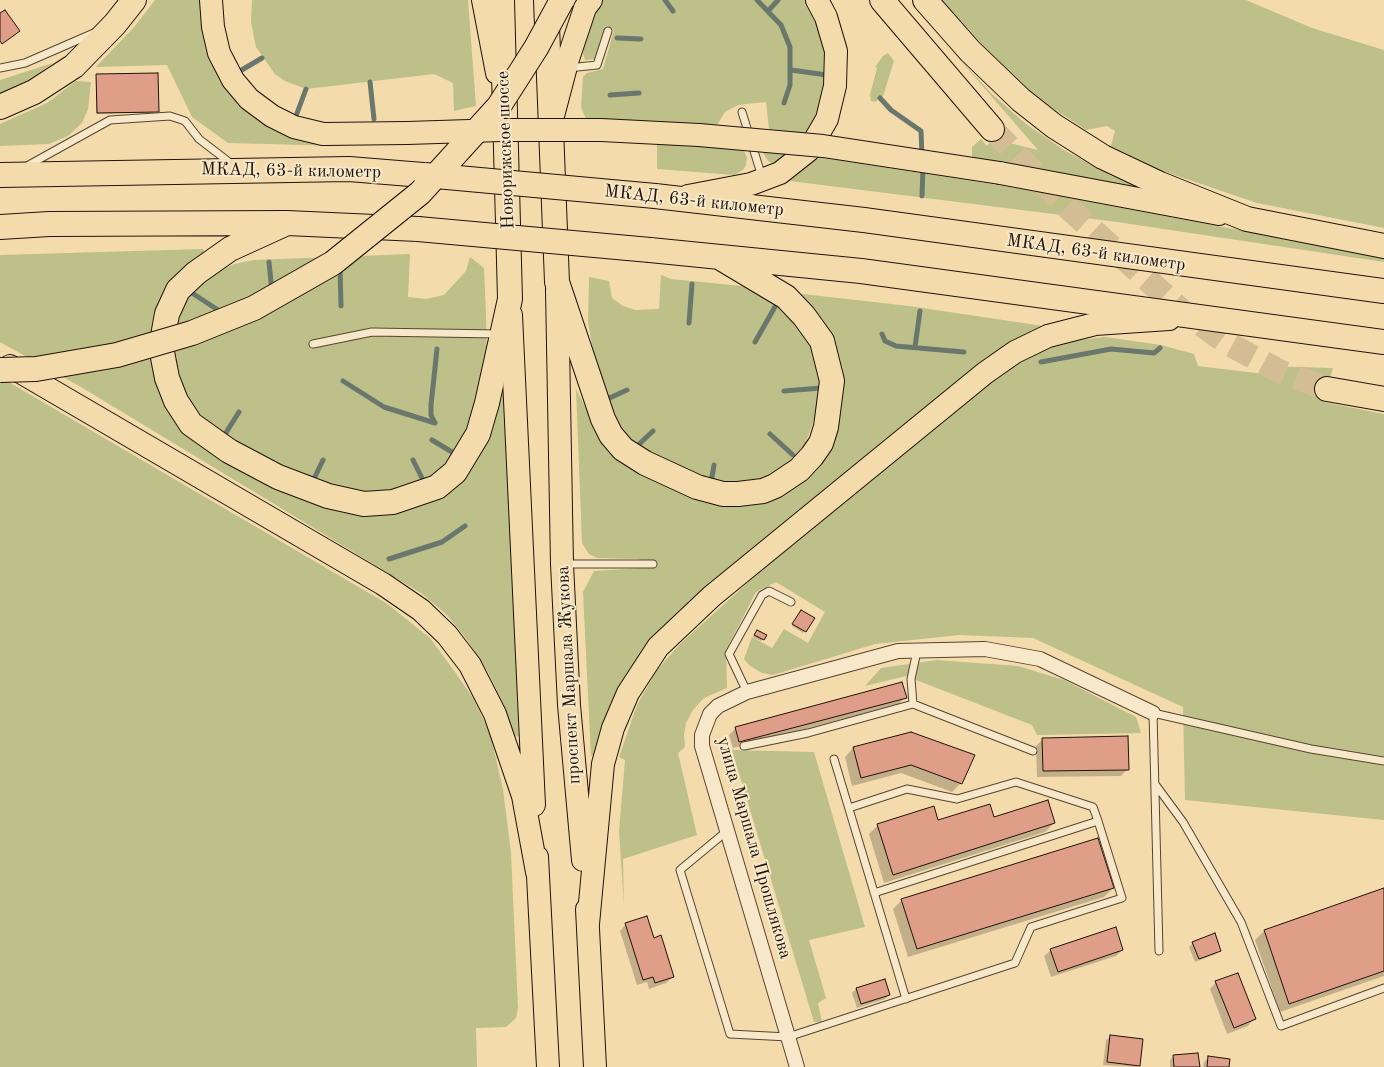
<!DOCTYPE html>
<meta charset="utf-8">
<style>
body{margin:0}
canvas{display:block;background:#f3dbac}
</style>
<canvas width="1384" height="1067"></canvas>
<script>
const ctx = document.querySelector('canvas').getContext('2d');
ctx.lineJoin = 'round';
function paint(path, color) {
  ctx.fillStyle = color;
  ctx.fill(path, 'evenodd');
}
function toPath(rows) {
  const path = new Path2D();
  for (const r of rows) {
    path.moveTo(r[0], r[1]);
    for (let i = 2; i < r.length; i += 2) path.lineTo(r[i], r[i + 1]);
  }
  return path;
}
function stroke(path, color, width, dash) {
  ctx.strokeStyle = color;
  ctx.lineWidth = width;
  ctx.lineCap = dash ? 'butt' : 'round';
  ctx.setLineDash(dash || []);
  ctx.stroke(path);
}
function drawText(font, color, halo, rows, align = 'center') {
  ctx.font = font + ' "Old Standard TT",serif';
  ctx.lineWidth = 4;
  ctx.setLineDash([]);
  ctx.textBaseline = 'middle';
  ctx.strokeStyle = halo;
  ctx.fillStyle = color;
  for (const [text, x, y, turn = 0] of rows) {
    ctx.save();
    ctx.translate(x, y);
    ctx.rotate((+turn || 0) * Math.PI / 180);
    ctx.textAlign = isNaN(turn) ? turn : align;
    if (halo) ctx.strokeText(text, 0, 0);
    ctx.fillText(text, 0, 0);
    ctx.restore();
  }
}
const green = toPath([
 [155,0,202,0,213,60,314,142,342,146,228,143,192,117,167,65,96,67,135,26],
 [252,0,468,0,476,106,454,111,453,83,434,74,306,89,285,81,275,74,256,47,251,22],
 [602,0,810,0,825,31,828,95,808,134,769,129,766,102,738,105,725,112,717,125,586,119,581,107,583,77,587,73,603,69,614,30,605,26,596,59,585,60,583,53,588,32],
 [942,0,1246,0,1312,28,1384,50,1384,228,1257,203,1157,169,1111,146,1115,131,1107,126,1086,130,1048,105,1009,74],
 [888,53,894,61,883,96,875,102,871,101,870,95,877,68,875,67,883,56],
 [954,53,992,94,1026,124,1064,150,1112,176,1135,185,1134,190,972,157,972,147,981,139,987,146,993,139,1038,150],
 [53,63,27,81,0,94,0,80],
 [76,81,91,82,88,109,82,123,68,136,49,144,0,146,0,124,47,103],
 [657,143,743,148,747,158,746,165,743,170,734,175,657,169],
 [762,151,794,155,777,166,768,161],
 [810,156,998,185,1384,257,1384,262,1117,222,782,180],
 [203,249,206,256,168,287,157,307,153,322,154,364,162,388,276,483,429,499,498,392,505,391,519,736,513,737,504,705,488,672,468,641,447,615,421,593,81,387,0,342,0,255],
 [410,254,408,297,426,299,444,295,466,271,470,257,484,268,486,316,487,361,482,394,456,459,415,488,361,496,282,469,206,426,185,398,171,358,173,325,181,307,195,288,212,274,234,264,254,260],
 [661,275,671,279,752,287,770,294,805,327,822,373,820,404,804,447,789,464,765,478,747,483,723,484,680,473,620,434,593,352,588,321,589,277,609,281,612,298,623,306,635,310,659,309],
 [794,293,909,306,1043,326,712,585,595,755,591,756,583,592,594,571,640,568,639,559,597,558,589,554,582,543,576,389,603,441,752,504,838,415],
 [1105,337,1161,345,1194,354,1198,366,1264,374,1266,366,1333,368,1323,402,1384,414,1384,820,1185,800,1183,707,1033,638,959,635,875,644,773,675,762,673,750,666,744,659,752,637,772,648,784,629,808,643,825,612,776,582,756,592,726,650,727,688,704,698,693,710,686,723,684,734,685,747,678,753,697,835,623,859,624,906,619,831,625,760,619,757,637,705,657,670,680,644,782,552,1016,362,1043,349,1070,341],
 [0,377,386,603,430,638,455,672,473,698,490,733,503,789,511,853,518,1008,516,1018,506,1027,476,1028,477,1067,0,1067],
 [937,660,1018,666,1064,680,1136,717,1141,733,1037,735,1032,725,906,676,865,686,881,668],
 [732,750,814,752,865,927,809,940,826,998,818,1003,822,1022,814,1022]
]);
const shadow = toPath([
 [97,75,158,112,96,114],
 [800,613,813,619,803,633,792,626],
 [755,633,765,635,761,641,753,637],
 [905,697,899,704,733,748,729,735,736,728],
 [911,733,961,783,952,792,901,773,852,786,845,757,853,748],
 [1043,739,1128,769,1121,776,1037,777,1036,746],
 [993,819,1054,823,1045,832,884,883,869,834,878,825],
 [1113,888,1104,897,908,957,893,909,902,900],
 [1384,890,1384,976,1280,1012,1255,940,1264,931],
 [626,924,653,939,673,977,666,983,649,989,647,982,637,985,620,931],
 [1193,943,1220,950,1216,954,1195,962,1189,947],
 [1051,950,1122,950,1116,956,1051,977,1044,956],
 [1216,982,1254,1019,1248,1026,1227,1034,1210,989],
 [856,989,889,995,885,999,857,1008,852,993],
 [1111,1036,1139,1065,1137,1067,1103,1065,1106,1040],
 [1174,1056,1198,1067,1170,1067,1170,1060],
 [1208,1058,1228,1067,1203,1067,1204,1062]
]);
const stream = toPath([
 [665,0,673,11],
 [757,0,781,25,790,47,790,85,784,103],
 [769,10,778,0],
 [617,38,641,39],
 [791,70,827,75],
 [240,71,262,58],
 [370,82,374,119],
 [610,95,639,93],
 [880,98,891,110,921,131,922,156],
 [296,116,306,89],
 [922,196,923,167],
 [269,262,272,292],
 [340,267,341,306],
 [192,293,221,312],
 [689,323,692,284],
 [882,334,885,341,896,346,964,352],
 [755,342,776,305],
 [915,347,920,311],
 [1041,362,1111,349,1154,353,1160,348],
 [343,381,384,407,435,423],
 [784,391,821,388],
 [603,401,627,390],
 [435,423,431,415,431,405,437,349],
 [770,434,793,455],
 [222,439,239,412],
 [432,440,457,455],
 [635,448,653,431],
 [413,460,425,484],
 [312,483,323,460],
 [711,483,714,465],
 [389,559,442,542,465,526]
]);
const building = toPath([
 [5,10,20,31,2,44,0,41,0,13,5,10],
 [158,73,159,112,97,113,96,74,158,73],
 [801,610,815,618,806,632,792,624,801,610],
 [757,630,767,635,764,640,754,635,757,630],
 [902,682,907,698,739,742,735,727,902,682],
 [911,732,975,755,962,784,911,765,861,778,853,747,911,732],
 [1128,736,1129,770,1043,771,1042,738,1128,736],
 [1048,800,1055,823,893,875,877,824,934,806,938,820,990,804,994,817,1048,800],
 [1098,838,1114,888,917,949,901,899,1098,838],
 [1384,888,1384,971,1289,1004,1264,930,1384,888],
 [647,916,654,938,661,935,674,977,655,983,653,977,643,980,625,923,647,916],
 [1116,927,1123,950,1058,972,1050,949,1116,927],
 [1215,933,1221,951,1199,959,1192,942,1215,933],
 [1238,973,1256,1019,1234,1028,1215,981,1238,973],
 [885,979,890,995,861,1004,856,988,885,979],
 [1110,1035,1143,1039,1140,1066,1107,1062,1110,1035],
 [1198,1053,1200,1067,1174,1067,1173,1055,1198,1053],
 [1208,1056,1230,1059,1229,1067,1207,1067,1208,1056]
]);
const trunkTunnel = toPath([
 [992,129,1064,204,1182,311,1227,343,1281,372,1327,389]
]);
const service = toPath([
 [0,68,25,63,94,33],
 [568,68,597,65,608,31],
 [742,112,762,177],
 [27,166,110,120,170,116,185,121,199,139,233,165],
 [313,344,372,332,499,334],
 [565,564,653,564],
 [917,651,911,679,913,704,1033,751],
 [747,692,729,654,762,595,769,591,791,602],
 [744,746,808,733,913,704],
 [834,759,906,999],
 [1155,784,1183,822,1241,922,1281,1026,1384,988],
 [849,808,907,789,957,799,1016,782,1093,807,1098,821],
 [727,831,680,870,730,1034,788,1037,1015,963,1031,927,1122,898,1098,821,874,893],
 [1159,951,1153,713,1311,749,1384,761]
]);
const minor = toPath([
 [797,1067,702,746,702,735,710,714,718,706,747,692,898,651,985,649,1040,659,1153,713]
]);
const primary = toPath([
 [211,0,213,27,219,53,233,80,249,99,272,116,294,127,323,134,407,133],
 [483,0,497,73],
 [553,116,568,59,585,8,591,0],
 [1000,173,1219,214],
 [688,196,751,184,780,173,809,150,827,119,835,86,836,51,826,17,817,0],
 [557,290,562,564,569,705,583,860],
 [511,315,534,805],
 [10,366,383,584,421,610,447,635,470,665,495,714,523,796,537,872],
 [537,857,548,1067],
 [587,909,595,1067],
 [588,924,603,764,613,728,628,693,658,647,712,596,985,373,1015,352,1048,336,1095,324,1169,319]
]);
const trunk = toPath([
 [546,0,557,282,603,419,611,435,623,449,645,463,697,487,723,494,738,494,763,491,775,486,799,470,812,456,821,443,826,427,832,381,822,341,804,316,786,297,719,257],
 [882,0,992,129],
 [925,0,970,51,1021,100,1054,126,1103,157,1160,184,1247,219,1384,246],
 [0,107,34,92,74,66,115,24,134,0],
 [0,175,349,169,423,175],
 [655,196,864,220,1384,291],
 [287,223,230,249,196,273,178,290,167,314,161,347,167,378,176,401,191,424,229,451,278,477,328,496,364,504,393,502,437,487,455,472,478,434,487,403,510,299,502,0],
 [0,227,49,224,287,223,418,229],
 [650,250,861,271,1384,342],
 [1327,389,1384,399]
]);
const primaryBridge = toPath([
 [407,133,501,130,601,130,699,135,823,146,1000,173]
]);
const trunkBridge = toPath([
 [425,175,655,196],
 [418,229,650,250],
 [0,370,36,369,117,355,192,333,254,308,333,263,420,193,499,106,536,48,562,0]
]);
const streetNames = [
 ["Новорижское шоссе",506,150,-92],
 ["МКАД, 63-й километр",291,171,1],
 ["МКАД, 63-й километр",694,201,6],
 ["МКАД, 63-й километр",1096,253,8],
 ["проспект Маршала Жукова",569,675,-93],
 ["улица Маршала Прошлякова",754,848,74]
];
paint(green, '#bdc088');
paint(shadow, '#0003');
stroke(stream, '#6a776d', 5);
paint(building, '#de9e87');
stroke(building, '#20130a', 1);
stroke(trunkTunnel, '#d3bd94', 24, [24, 12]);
stroke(service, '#554532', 9);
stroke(minor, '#554532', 16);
stroke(primary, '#20130a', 24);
stroke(trunk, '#20130a', 26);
stroke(service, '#f7e8c9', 7);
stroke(minor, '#f7e8c9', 14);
stroke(primary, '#f3dbac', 22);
stroke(trunk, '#f3dbac', 24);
stroke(primaryBridge, '#20130a', 24, []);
stroke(trunkBridge, '#20130a', 26, []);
stroke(primaryBridge, '#f3dbac', 22);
stroke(trunkBridge, '#f3dbac', 24);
drawText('18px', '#20130a', '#f7e8c9', streetNames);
</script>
